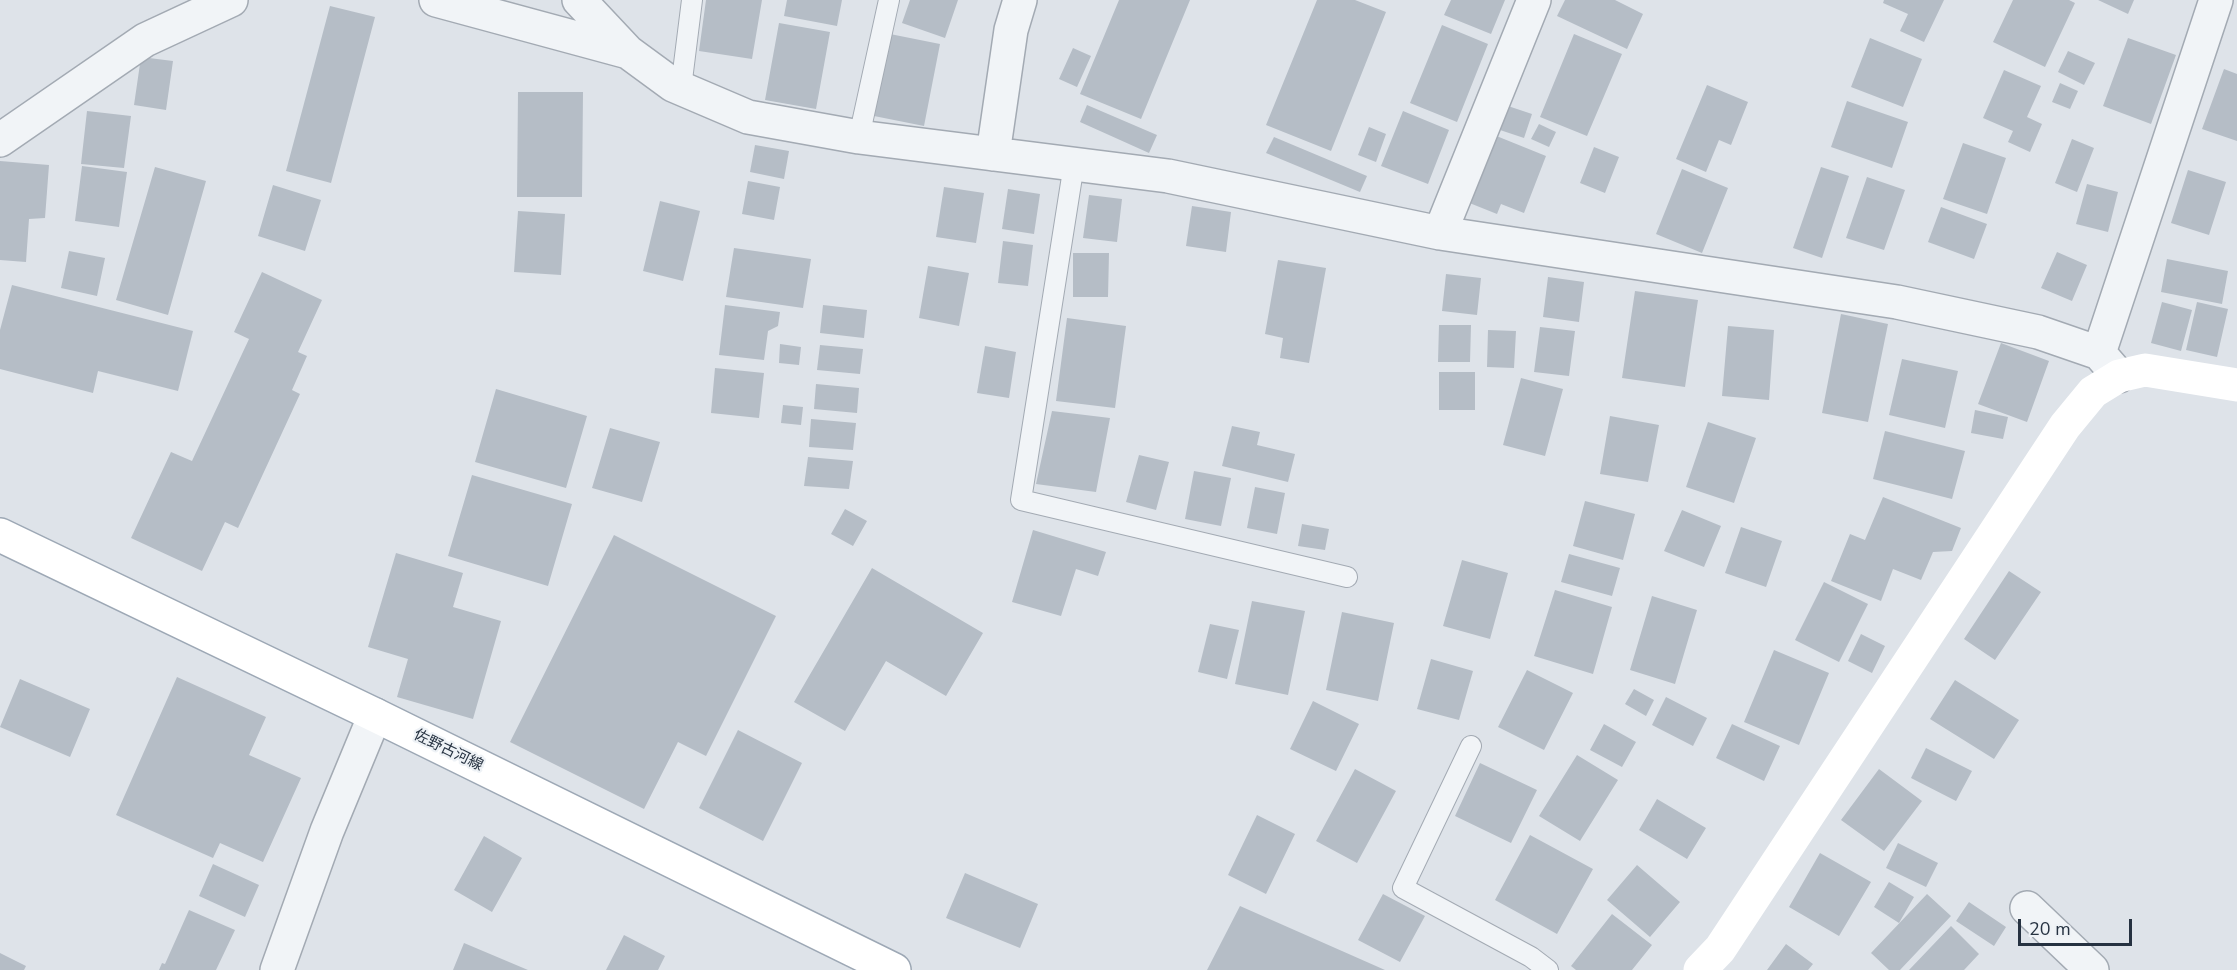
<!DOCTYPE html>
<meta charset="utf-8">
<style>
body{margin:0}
#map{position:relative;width:2237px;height:970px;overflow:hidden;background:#dee3e9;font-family:"Nunito Sans",sans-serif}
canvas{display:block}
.scale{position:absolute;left:2018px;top:919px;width:114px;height:27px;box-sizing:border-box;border:3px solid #263241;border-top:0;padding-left:8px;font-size:18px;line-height:21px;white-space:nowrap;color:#263241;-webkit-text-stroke:4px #eef2f6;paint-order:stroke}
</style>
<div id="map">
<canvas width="2237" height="970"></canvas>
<div class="scale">20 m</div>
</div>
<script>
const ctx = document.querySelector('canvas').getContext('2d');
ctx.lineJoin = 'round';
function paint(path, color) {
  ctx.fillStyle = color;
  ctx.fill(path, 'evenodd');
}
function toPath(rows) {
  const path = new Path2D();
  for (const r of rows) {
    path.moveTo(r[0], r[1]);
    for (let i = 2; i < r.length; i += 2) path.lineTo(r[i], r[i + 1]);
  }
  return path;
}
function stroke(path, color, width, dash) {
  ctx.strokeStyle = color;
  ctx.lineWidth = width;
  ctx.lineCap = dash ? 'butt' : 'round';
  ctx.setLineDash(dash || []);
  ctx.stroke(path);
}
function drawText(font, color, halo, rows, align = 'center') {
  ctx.font = font + ' "Nunito Sans","Noto Sans JP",sans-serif';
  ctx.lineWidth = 4.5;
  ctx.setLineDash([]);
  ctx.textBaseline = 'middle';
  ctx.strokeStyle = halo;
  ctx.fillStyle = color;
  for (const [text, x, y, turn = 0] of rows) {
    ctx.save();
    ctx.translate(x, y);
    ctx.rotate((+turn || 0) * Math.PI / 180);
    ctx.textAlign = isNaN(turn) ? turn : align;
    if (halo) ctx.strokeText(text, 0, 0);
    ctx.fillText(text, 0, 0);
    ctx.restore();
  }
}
const building = toPath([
 [706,0,762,0,752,59,699,51],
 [787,0,842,0,837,26,784,16],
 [910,0,958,0,945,38,902,23],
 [1119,0,1190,0,1141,119,1080,94],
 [1317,0,1355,0,1386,12,1331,151,1266,125],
 [1451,0,1505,0,1491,34,1444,15],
 [1565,0,1615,0,1643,14,1627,49,1557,16],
 [1884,0,1944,0,1924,42,1900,31,1908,14,1883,3],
 [2013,0,2069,0,2075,3,2045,67,1993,42],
 [2098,0,2134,0,2128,14],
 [330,6,375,17,331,183,286,171],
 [779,23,830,32,816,109,765,100],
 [1442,25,1488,44,1457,122,1410,103],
 [890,34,940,44,924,126,874,116],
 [1574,34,1622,54,1587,136,1540,117],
 [1870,38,1922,59,1903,107,1851,87],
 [2128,38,2176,55,2151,124,2103,106],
 [1073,48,1091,56,1077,87,1059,79],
 [2068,51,2095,63,2084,85,2058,72],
 [141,57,173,61,166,110,134,105],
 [2224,69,2237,74,2237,141,2202,129],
 [2004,70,2041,86,2027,117,2042,124,2030,152,2008,142,2013,131,1983,118],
 [2060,83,2078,91,2070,109,2052,102],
 [1707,85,1748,102,1731,145,1719,140,1706,172,1676,159],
 [518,92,583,92,582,197,517,197],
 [1847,101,1908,122,1892,168,1831,147],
 [1087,105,1157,135,1149,153,1080,122],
 [1505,105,1532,114,1524,138,1497,129],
 [87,111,131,116,124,168,81,164],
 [1403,111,1449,130,1428,184,1381,166],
 [1539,124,1556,132,1549,147,1531,139],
 [1369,127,1386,134,1376,162,1358,155],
 [1494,135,1546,156,1524,213,1501,204,1497,214,1467,202],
 [1274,137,1367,176,1360,192,1266,153],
 [2072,139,2094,148,2077,192,2055,183],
 [1963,143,2006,158,1987,214,1943,199],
 [755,145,789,151,784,179,750,172],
 [1594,147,1619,157,1605,193,1580,183],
 [0,161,49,165,45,218,29,219,26,262,0,260],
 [82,166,127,172,119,227,75,221],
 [155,167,206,181,168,315,116,300],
 [1821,167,1849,176,1822,258,1793,248],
 [1682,169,1728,188,1702,253,1656,234],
 [2188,170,2226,182,2209,235,2171,223],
 [1867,177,1905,190,1884,250,1846,238],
 [748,181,780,187,774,220,742,214],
 [2087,184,2118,192,2108,232,2076,224],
 [273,185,321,200,305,251,258,236],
 [944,187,984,193,976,243,936,237],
 [1008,189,1040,194,1034,234,1002,229],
 [1089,195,1122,199,1117,242,1083,238],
 [660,201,700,211,683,281,643,271],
 [1192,206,1231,212,1226,252,1186,246],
 [1941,207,1987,224,1974,259,1928,242],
 [518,211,565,214,561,275,514,272],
 [1003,241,1033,245,1028,286,998,283],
 [734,248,811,259,803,308,726,297],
 [69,251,105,258,97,296,61,288],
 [2057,252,2087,265,2072,301,2041,288],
 [1073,253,1109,253,1108,297,1073,297],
 [2167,259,2228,271,2222,304,2161,292],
 [1278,260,1326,268,1309,363,1280,358,1283,338,1265,334],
 [928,266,969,273,959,326,919,318],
 [262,272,322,300,298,352,307,356,292,390,300,394,238,528,225,522,202,571,131,538,171,452,192,461,249,339,234,332],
 [1446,274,1481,278,1477,315,1442,311],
 [1548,277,1584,282,1579,322,1543,317],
 [12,285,193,331,178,391,98,371,93,393,0,369,0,330],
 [1635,291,1698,300,1685,387,1622,378],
 [2162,302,2192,310,2181,351,2151,343],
 [2197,302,2228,309,2217,357,2186,350],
 [725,305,780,312,778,326,768,331,764,360,719,355],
 [823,305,867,310,864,338,820,333],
 [1841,314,1888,324,1868,422,1822,413],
 [1067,318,1126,326,1115,408,1056,401],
 [1439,325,1471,325,1470,362,1438,362],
 [1728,326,1774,330,1769,400,1722,396],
 [1540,327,1575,331,1569,376,1534,372],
 [1488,330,1516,331,1514,368,1487,367],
 [2001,343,2049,361,2027,422,1978,404],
 [780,344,801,347,799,365,779,363],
 [820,345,863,349,860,374,817,370],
 [985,346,1016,352,1009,398,977,393],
 [1902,359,1958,371,1945,428,1889,415],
 [715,368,764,373,759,418,711,413],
 [1439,372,1475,372,1475,410,1439,410],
 [1521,378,1563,389,1545,456,1503,445],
 [816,384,859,388,857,413,814,409],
 [496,389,587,416,566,488,475,462],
 [783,405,803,407,801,425,781,423],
 [1975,410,2008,417,2003,439,1971,433],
 [1052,411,1110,418,1096,492,1036,484],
 [1610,416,1659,425,1648,482,1600,474],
 [811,419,856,423,853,450,809,447],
 [1708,422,1756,438,1734,503,1686,487],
 [1232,426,1260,432,1257,445,1295,454,1288,482,1222,466],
 [610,428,660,442,642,502,592,488],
 [1885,431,1965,451,1952,499,1873,479],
 [1139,455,1169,462,1156,510,1126,502],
 [808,457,853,461,849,489,804,486],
 [1194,471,1231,478,1221,526,1185,519],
 [472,475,572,504,548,586,448,556],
 [1255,487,1285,493,1277,534,1247,528],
 [1883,497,1961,528,1952,551,1933,552,1921,580,1893,569,1881,601,1831,581,1850,534,1865,540],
 [1585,501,1635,514,1623,560,1573,546],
 [845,509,867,521,853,546,831,534],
 [1682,510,1721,526,1704,567,1664,551],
 [1302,524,1329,529,1325,550,1298,546],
 [1741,527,1782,541,1766,587,1725,573],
 [1033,530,1106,552,1098,576,1076,569,1061,616,1012,602],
 [614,535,776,616,706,756,678,742,644,809,510,742],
 [396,553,463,573,453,607,501,621,473,719,397,697,408,659,368,647],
 [1569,554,1620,568,1612,596,1561,582],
 [1462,560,1508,573,1490,639,1443,626],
 [872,568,983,633,946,696,886,661,845,731,794,702],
 [2009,571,2041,592,1995,660,1964,639],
 [1824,582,1868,604,1839,662,1795,640],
 [1555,590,1612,607,1593,674,1534,656],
 [1652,596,1697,610,1675,684,1630,670],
 [1252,601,1305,611,1288,695,1235,684],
 [1342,612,1394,623,1378,701,1326,690],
 [1210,624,1239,630,1227,679,1198,672],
 [1861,634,1885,646,1872,673,1848,661],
 [1774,650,1829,673,1799,745,1744,722],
 [1431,659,1473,671,1459,720,1417,709],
 [1527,670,1573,693,1544,750,1498,727],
 [177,677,266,717,249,755,301,778,263,862,220,843,213,858,116,815],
 [20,679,90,709,70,757,0,727],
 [1955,680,2019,720,1994,759,1930,719],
 [1634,689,1654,700,1646,716,1625,704],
 [1666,697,1707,718,1693,746,1652,725],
 [1313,701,1359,724,1336,771,1290,749],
 [1604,724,1636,742,1622,767,1590,750],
 [1732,724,1780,746,1764,781,1716,758],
 [738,730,802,763,763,841,699,808],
 [1926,748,1972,771,1956,801,1911,778],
 [1577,755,1618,780,1580,841,1539,816],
 [1480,763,1537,790,1511,843,1455,816],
 [1355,769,1396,791,1357,863,1316,841],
 [1879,769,1922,801,1884,851,1841,820],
 [1657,799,1706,828,1687,859,1639,830],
 [1257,815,1295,834,1266,894,1228,875],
 [1530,835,1593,869,1557,934,1495,900],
 [484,836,522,858,492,912,454,890],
 [1898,843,1938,863,1926,887,1886,868],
 [1820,853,1871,882,1839,936,1789,907],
 [213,864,259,885,245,917,199,896],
 [1637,865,1680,902,1650,937,1607,900],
 [965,873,1038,904,1020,948,946,918],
 [1889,882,1914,897,1899,923,1874,907],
 [1383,894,1425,916,1400,962,1358,940],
 [1927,894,1951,916,1900,970,1889,970,1871,953],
 [1969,902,2006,927,1994,946,1956,921],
 [1240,906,1385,970,1207,970],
 [189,910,235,930,216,970,159,970,162,963,165,964],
 [1612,914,1652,945,1632,970,1576,970,1571,966],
 [1951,926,1979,954,1964,970,1909,970],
 [624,935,665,956,658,970,606,970],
 [464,943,528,970,453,970],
 [1786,944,1813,964,1808,970,1767,970],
 [0,953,26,966,24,970,0,970]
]);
const lane = toPath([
 [681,88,692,0],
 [859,137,889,0],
 [1074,164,1021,500,1347,577],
 [1471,746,1403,888,1531,957,1548,970]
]);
const street = toPath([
 [436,0,628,52],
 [579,0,628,52,673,85,748,117,859,137,1168,176,1440,233,1897,302,2038,332,2099,353,2119,376],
 [0,140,145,40,231,0],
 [993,154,1011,30,1020,0],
 [1440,233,1534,0],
 [2099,353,2216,0],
 [2027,908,2092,970],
 [277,970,327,831,375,715]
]);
const secondary = toPath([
 [1700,970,1720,949,2065,426,2093,392,2119,376,2145,370,2237,385]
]);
const primary = toPath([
 [0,535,375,715,894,970]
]);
const streetNames = [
 ["佐野古河線",448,751,26]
];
paint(building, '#b5bdc6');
stroke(lane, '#a3aab3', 22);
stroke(street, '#a3aab3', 36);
stroke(primary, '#9da8b5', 36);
stroke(lane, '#f1f4f7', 20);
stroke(street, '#f1f4f7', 33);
stroke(secondary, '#fff', 33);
stroke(primary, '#fff', 33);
drawText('15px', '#263241', '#eef2f6', streetNames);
</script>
